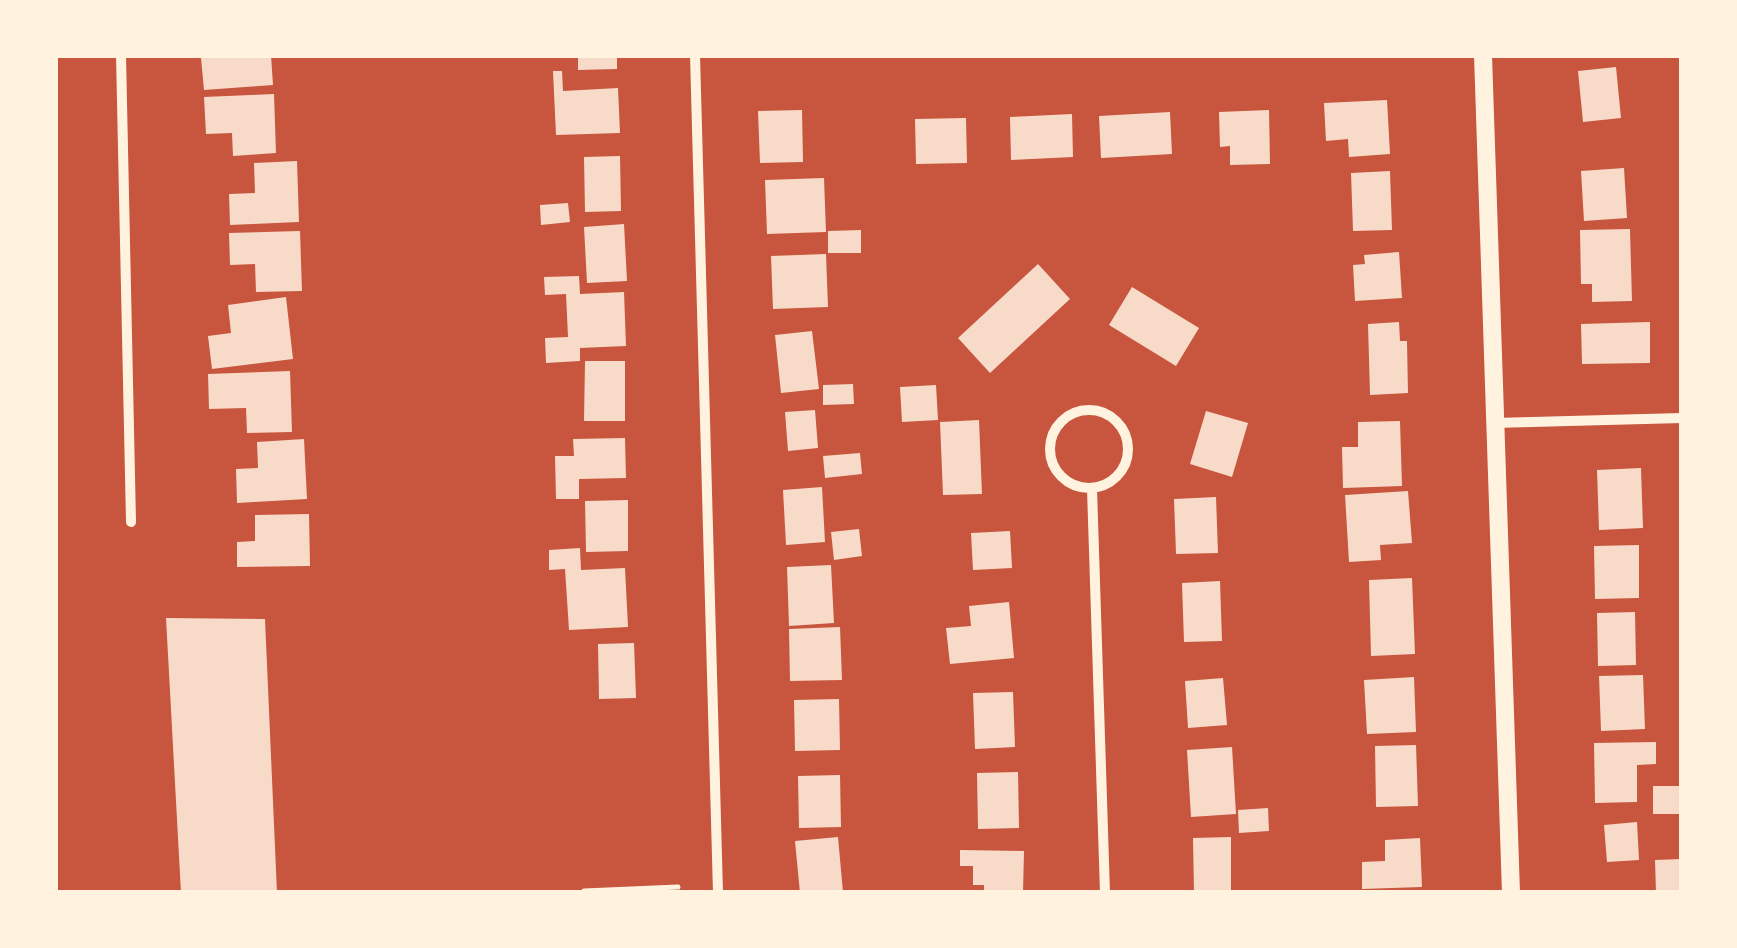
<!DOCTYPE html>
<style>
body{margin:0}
#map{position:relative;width:1737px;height:948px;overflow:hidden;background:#c8553d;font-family:Karla,sans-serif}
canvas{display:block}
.frame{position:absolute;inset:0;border:58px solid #fff3e0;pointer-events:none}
</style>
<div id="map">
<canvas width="1737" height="948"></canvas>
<div class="frame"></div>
</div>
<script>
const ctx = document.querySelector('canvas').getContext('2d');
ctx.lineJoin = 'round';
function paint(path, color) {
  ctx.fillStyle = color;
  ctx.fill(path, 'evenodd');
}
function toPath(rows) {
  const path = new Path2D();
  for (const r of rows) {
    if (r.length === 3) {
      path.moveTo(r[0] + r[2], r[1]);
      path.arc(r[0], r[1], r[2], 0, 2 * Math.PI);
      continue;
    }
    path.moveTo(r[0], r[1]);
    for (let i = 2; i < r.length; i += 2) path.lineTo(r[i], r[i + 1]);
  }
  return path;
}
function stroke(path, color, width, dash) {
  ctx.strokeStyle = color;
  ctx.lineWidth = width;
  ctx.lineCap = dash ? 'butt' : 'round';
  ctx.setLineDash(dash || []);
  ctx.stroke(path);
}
const building = toPath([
 [271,55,273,85,204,90,201,58,229,55],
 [578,55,617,55,617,69,578,70],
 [1616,67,1621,118,1583,122,1578,71],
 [553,71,562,71,563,91,618,88,620,133,556,135],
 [274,94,276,153,233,156,232,133,206,134,204,97],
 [1387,100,1390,154,1349,157,1348,139,1326,141,1324,103],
 [802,110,803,162,760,163,758,111],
 [1269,110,1270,164,1230,165,1230,146,1220,147,1219,112],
 [1170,112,1172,154,1101,158,1099,116],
 [1072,114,1073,157,1011,160,1010,117],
 [966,118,967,163,916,164,915,119],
 [620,156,621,211,585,212,584,157],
 [297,161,299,222,230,225,229,194,255,193,254,163],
 [1624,168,1627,218,1584,221,1581,171],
 [1390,171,1392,230,1353,231,1351,173],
 [824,178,826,232,767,234,765,180],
 [568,203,570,222,541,225,540,205],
 [624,224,627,281,587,283,584,227],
 [1630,229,1632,301,1592,302,1592,284,1581,284,1580,230],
 [861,230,861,253,828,253,828,231],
 [300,231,302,291,256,292,255,264,230,265,229,233],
 [1399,252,1402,298,1355,301,1353,265,1365,264,1364,255],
 [826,254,828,307,773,309,771,256],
 [1038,264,1070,299,990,373,958,338],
 [579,276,580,294,624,292,626,346,580,348,580,361,546,363,545,338,568,337,566,294,545,295,544,277],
 [1132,287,1199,328,1176,366,1109,325],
 [286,297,293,359,212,369,208,336,231,333,228,305],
 [1399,322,1400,341,1407,341,1408,393,1370,395,1368,324],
 [1650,322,1650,363,1582,364,1581,324],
 [812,331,819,389,781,393,775,335],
 [585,361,625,361,625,421,584,421],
 [290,371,292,432,247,433,246,408,209,409,208,374],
 [853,384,854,404,823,405,823,385],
 [936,385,938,420,902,422,900,387],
 [815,410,818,448,788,451,785,412],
 [1206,411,1248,423,1232,477,1190,464],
 [979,420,982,494,943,495,940,422],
 [1400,421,1402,486,1343,488,1342,447,1358,447,1358,422],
 [625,438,626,478,579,479,579,499,556,499,555,456,574,456,573,439],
 [304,439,307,499,237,503,236,469,258,468,257,442],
 [860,453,862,474,825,478,823,456],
 [1641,468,1643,528,1599,530,1597,470],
 [822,487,825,542,786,545,783,490],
 [1408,491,1412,543,1380,545,1381,560,1349,562,1345,495],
 [1216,497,1218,553,1176,554,1174,499],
 [628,500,628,551,586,552,585,501],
 [309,514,310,566,237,567,237,542,255,541,255,515],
 [859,529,862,556,834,560,831,532],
 [1010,531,1012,568,973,570,971,533],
 [1639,545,1639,598,1595,599,1594,546],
 [580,548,581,570,625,568,628,627,569,630,565,569,549,570,549,550],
 [831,565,834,623,789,626,787,567],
 [1412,578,1415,654,1371,656,1369,580],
 [1220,581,1222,641,1184,642,1182,583],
 [1009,602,1014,658,950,664,946,628,971,626,969,606],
 [1635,612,1636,665,1598,666,1597,613],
 [166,618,265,619,277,893,181,893],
 [840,627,842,680,790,681,789,629],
 [634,643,636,698,599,699,598,644],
 [1643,675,1645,729,1601,731,1599,676],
 [1414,677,1416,732,1367,734,1364,680],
 [1223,678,1227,725,1188,728,1185,681],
 [1013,692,1015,747,975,749,973,693],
 [839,699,840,750,795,751,794,700],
 [1656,742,1656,764,1637,765,1637,802,1595,803,1594,743],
 [1416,745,1418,806,1376,807,1375,746],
 [1232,747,1236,814,1191,817,1187,750],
 [1018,772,1019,828,978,829,977,773],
 [840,775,841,827,799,828,798,776],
 [1653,786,1682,786,1682,814,1653,814],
 [1268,808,1269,831,1239,833,1238,810],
 [1637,822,1639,860,1607,862,1604,825],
 [838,837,843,892,800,893,795,841],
 [1231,837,1231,892,1194,893,1193,838],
 [1420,838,1422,887,1362,889,1362,862,1385,861,1385,840],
 [960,850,1024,851,1023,893,984,893,984,885,973,885,973,866,960,866],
 [1682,859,1682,893,1656,893,1655,860]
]);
const path = toPath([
 [584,891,678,887]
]);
const minor = toPath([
 [121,55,131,522],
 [695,55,718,893],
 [1089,449,39],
 [1494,423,1682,418],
 [1092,489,1105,893]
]);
const tertiary = toPath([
 [1483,55,1511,893]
]);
paint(building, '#f7dbc8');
stroke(path, '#fff3e0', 5);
stroke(minor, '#fff3e0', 10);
stroke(tertiary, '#fff3e0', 18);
</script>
